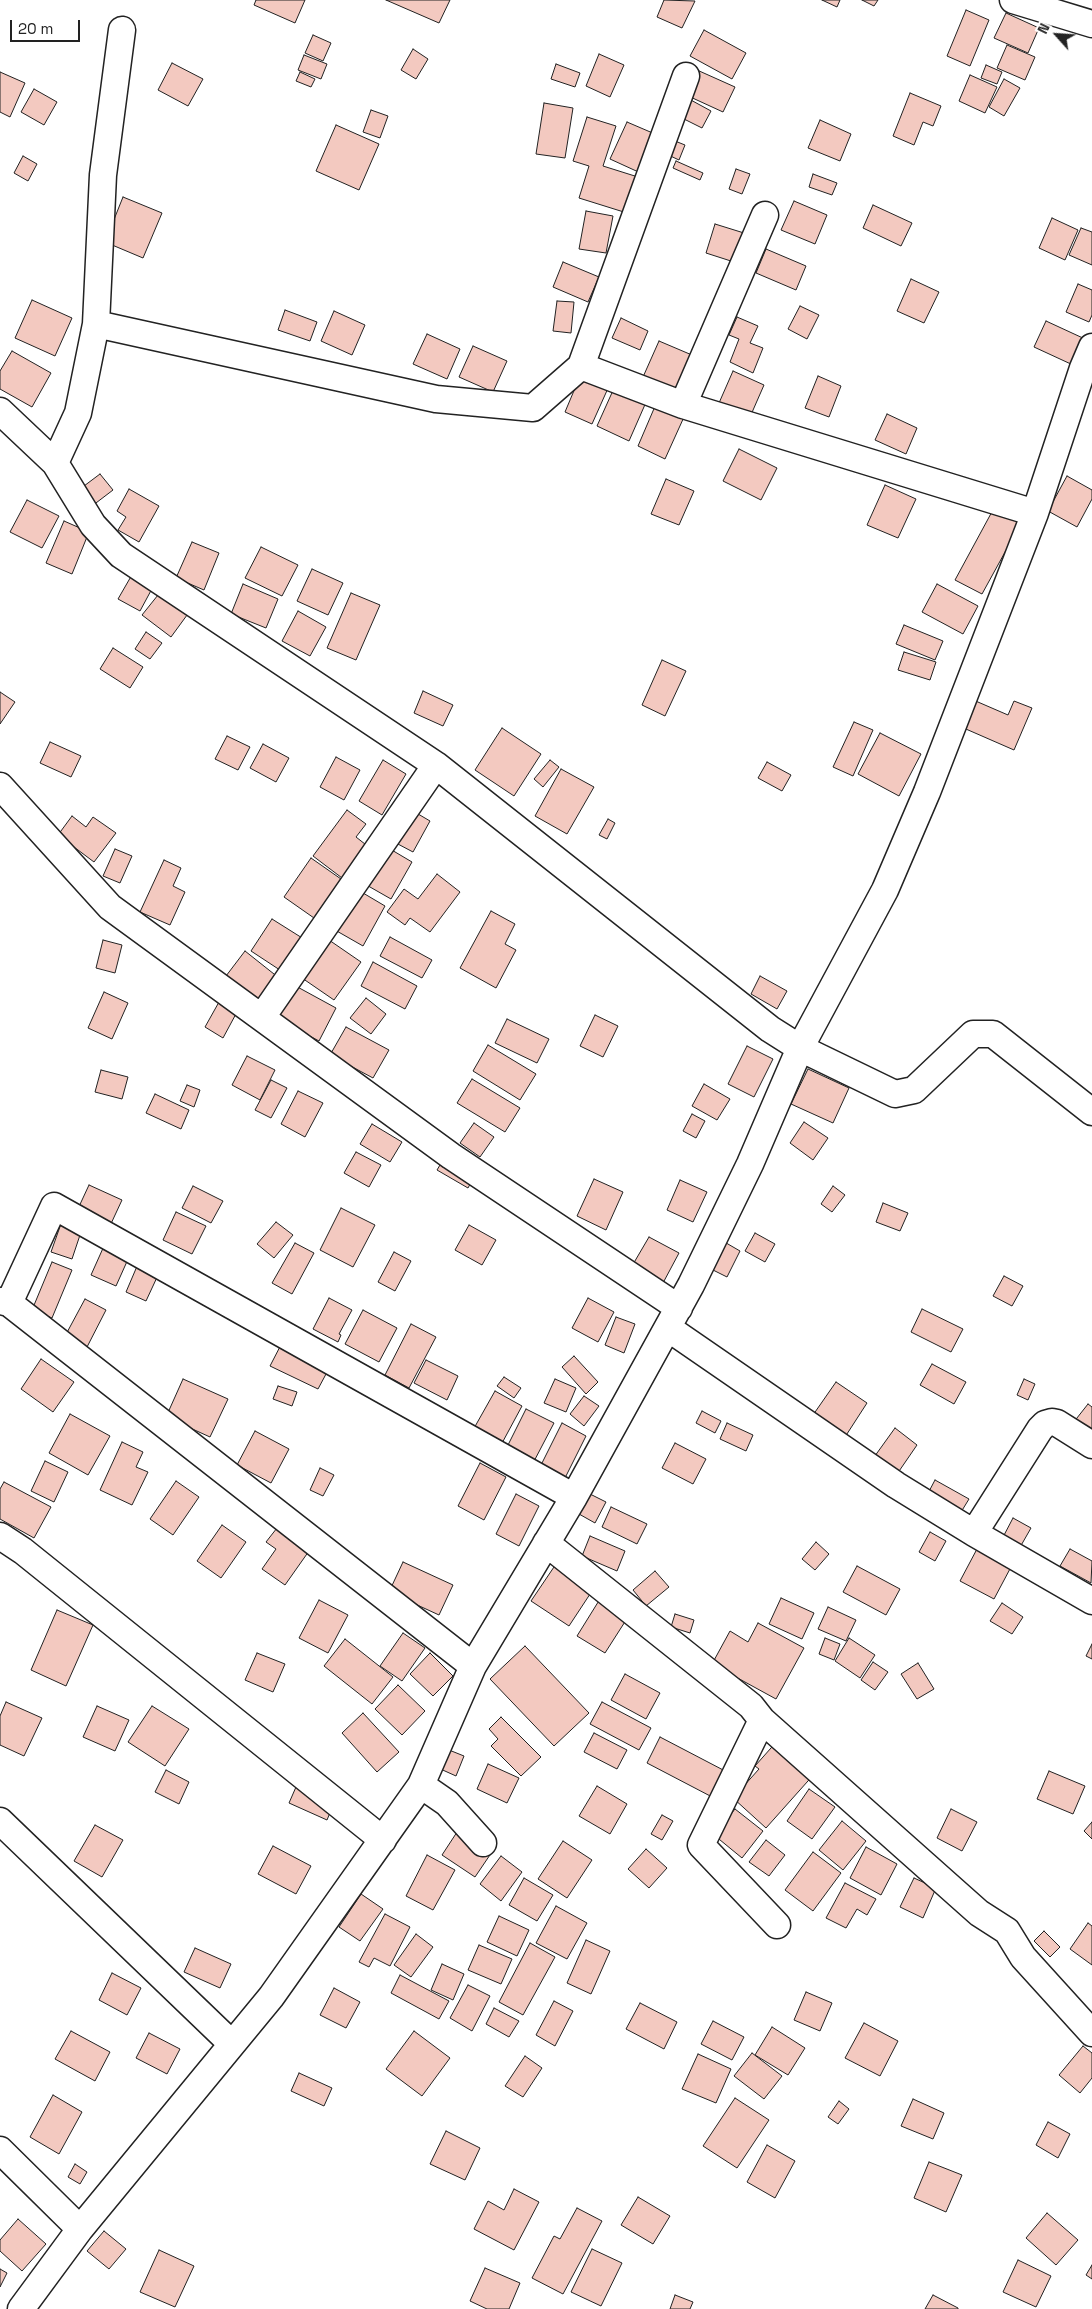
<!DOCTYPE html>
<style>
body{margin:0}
#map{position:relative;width:1092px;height:2309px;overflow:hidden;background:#fff;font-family:"Space Grotesk",sans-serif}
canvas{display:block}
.north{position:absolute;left:1032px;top:10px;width:50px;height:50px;-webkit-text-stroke:4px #fff;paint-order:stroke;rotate:296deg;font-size:14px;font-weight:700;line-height:20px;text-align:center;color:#222}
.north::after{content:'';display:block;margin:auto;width:18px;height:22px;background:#222;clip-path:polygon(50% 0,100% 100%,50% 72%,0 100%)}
.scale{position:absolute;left:10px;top:20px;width:70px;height:22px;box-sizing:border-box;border:2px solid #222;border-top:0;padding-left:6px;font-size:15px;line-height:18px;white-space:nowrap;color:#222;-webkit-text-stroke:4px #fff;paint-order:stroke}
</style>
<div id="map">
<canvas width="1092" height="2309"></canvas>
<div class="north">N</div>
<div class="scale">20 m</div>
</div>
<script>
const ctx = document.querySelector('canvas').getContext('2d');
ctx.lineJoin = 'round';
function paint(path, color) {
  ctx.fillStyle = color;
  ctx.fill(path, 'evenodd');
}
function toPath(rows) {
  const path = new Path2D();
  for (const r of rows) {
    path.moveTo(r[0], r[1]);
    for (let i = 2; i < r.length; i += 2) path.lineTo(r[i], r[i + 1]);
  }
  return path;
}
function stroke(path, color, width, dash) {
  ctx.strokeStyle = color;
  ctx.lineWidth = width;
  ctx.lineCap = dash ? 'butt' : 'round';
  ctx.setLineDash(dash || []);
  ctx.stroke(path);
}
const building = toPath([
 [256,0,305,0,295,23,254,5,256,0],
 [386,0,450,0,439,23,386,0],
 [664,0,695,1,682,28,657,17,664,0],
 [822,0,840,0,837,7,822,0],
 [862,0,878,0,874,6,862,0],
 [966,10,989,20,970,66,947,56,966,10],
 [1006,13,1039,28,1028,53,994,38,1006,13],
 [704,30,746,53,732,79,690,56,704,30],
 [313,35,331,43,323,61,305,53,313,35],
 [1007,45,1035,57,1025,80,997,68,1007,45],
 [413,49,428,59,416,79,401,70,413,49],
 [599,54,624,65,610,97,586,86,599,54],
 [304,55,327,64,321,79,298,70,304,55],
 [172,63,203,79,188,106,158,90,172,63],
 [556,64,580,73,575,87,551,79,556,64],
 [986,65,1002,72,997,84,981,78,986,65],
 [697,70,735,87,723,112,686,95,697,70],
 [0,72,25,83,10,117,0,112,0,72],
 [300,72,315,79,311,87,296,81,300,72],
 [970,75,997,87,985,113,959,101,970,75],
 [1004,79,1020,88,1004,116,989,107,1004,79],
 [34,89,57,102,44,125,21,112,34,89],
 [910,93,941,106,933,126,923,122,914,145,893,136,910,93],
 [689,99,711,111,702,128,680,117,689,99],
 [544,103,573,108,565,158,536,154,544,103],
 [371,110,388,116,380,138,363,132,371,110],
 [587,117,616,126,603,166,638,177,627,213,579,198,589,166,573,161,587,117],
 [820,120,851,134,840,161,808,148,820,120],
 [627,122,662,137,645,175,610,159,627,122],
 [336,125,379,144,359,190,316,171,336,125],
 [670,139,685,145,679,160,664,153,670,139],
 [23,156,37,164,28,181,14,173,23,156],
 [676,161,703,173,700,180,673,168,676,161],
 [736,169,750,174,742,194,729,189,736,169],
 [813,174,837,183,832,195,809,187,813,174],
 [123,197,162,213,143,258,105,242,123,197],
 [794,201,827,215,815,244,781,230,794,201],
 [873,205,912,223,901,246,863,228,873,205],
 [586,211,613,216,606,253,579,249,586,211],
 [1052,218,1078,230,1065,260,1039,248,1052,218],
 [715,224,744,233,734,262,706,253,715,224],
 [1081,228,1092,232,1092,265,1069,255,1081,228],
 [766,249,806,266,796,290,756,273,766,249],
 [563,262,599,277,588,302,553,287,563,262],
 [911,279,939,292,924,323,897,311,911,279],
 [1078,284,1092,290,1092,315,1089,322,1066,312,1078,284],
 [32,300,72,318,55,356,15,338,32,300],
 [557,301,574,302,571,333,553,331,557,301],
 [800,306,819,315,807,339,788,329,800,306],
 [285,310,317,322,310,341,278,330,285,310],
 [334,311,365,325,352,355,321,341,334,311],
 [737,317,758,326,750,343,763,348,753,373,730,362,739,339,729,335,737,317],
 [621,318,648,331,640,350,612,338,621,318],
 [1046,321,1085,339,1073,365,1034,347,1046,321],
 [427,334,460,349,447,379,413,364,427,334],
 [659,341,699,358,683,394,643,377,659,341],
 [473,346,507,361,493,392,459,377,473,346],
 [12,351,51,373,32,407,0,389,0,371,12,351],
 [733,371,764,385,750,417,719,403,733,371],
 [581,374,609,386,592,424,565,412,581,374],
 [818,376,841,386,829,417,805,408,818,376],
 [615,386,647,400,629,441,597,426,615,386],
 [656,404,684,417,665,459,638,446,656,404],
 [887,414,917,428,906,454,875,440,887,414],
 [739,449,777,468,761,500,723,481,739,449],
 [100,474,113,490,92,506,80,489,100,474],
 [1067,476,1092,490,1092,499,1077,527,1048,511,1067,476],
 [666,479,694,491,679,525,651,514,666,479],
 [885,485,916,499,898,538,867,525,885,485],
 [129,489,159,506,139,542,118,530,126,517,117,511,129,489],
 [27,500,59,516,42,548,10,532,27,500],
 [994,508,1021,523,982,594,955,580,994,508],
 [64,521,89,532,72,574,46,563,64,521],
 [192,542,219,553,204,590,176,578,192,542],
 [261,547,298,565,282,596,245,578,261,547],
 [312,569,343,583,328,615,297,601,312,569],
 [133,573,154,585,140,611,118,599,133,573],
 [243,584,278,599,266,628,231,614,243,584],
 [937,584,978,606,963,634,922,612,937,584],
 [162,590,190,611,171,637,142,615,162,590],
 [351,593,380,605,356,660,327,648,351,593],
 [298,611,326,627,310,656,282,641,298,611],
 [904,625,943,641,935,660,896,644,904,625],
 [146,632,162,643,150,659,135,649,146,632],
 [113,648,143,667,130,688,100,669,113,648],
 [904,652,936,662,930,680,898,670,904,652],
 [662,660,686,671,665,716,642,705,662,660],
 [423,691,453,705,443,726,414,713,423,691],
 [0,692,15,702,0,724,0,692],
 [971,699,1008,715,1014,701,1032,708,1014,750,959,726,971,699],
 [854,722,873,730,853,776,833,767,854,722],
 [502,728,541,754,514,796,475,770,502,728],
 [880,733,921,754,899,796,858,774,880,733],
 [227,736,250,747,238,770,215,759,227,736],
 [50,742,81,756,71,777,40,763,50,742],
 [263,744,289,758,276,782,250,768,263,744],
 [336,757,360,770,344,800,320,787,336,757],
 [383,760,406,774,382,815,359,801,383,760],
 [550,760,559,767,543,787,534,779,550,760],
 [767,762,791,775,782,791,758,778,767,762],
 [561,769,594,787,567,834,535,816,561,769],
 [347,810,366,824,356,837,370,848,346,881,313,856,347,810],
 [413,811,430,821,413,852,396,843,413,811],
 [72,816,86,827,93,817,116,833,94,862,58,835,72,816],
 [608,819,615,823,607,839,599,835,608,819],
 [385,846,412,862,391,899,363,883,385,846],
 [115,849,132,856,120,883,103,876,115,849],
 [311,858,341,879,314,918,284,897,311,858],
 [164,860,181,868,173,886,185,892,170,925,140,912,164,860],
 [437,874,460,892,430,932,410,918,405,925,387,912,404,889,418,899,437,874],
 [358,890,385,906,363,946,335,930,358,890],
 [491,911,515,924,505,944,516,950,496,988,460,968,491,911],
 [272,919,307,941,286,974,251,951,272,919],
 [390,937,432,960,422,978,380,956,390,937],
 [103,940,122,945,115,973,96,968,103,940],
 [329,940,361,962,334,1000,302,978,329,940],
 [245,951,279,978,261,1002,226,976,245,951],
 [373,962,417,986,405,1009,361,986,373,962],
 [760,976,787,991,777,1009,751,994,760,976],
 [292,984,336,1008,319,1041,274,1017,292,984],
 [104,992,128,1003,112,1039,88,1028,104,992],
 [366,998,386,1014,371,1034,350,1018,366,998],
 [219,1002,237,1012,223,1038,205,1027,219,1002],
 [595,1015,618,1026,603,1057,580,1046,595,1015],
 [507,1019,549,1039,537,1063,495,1043,507,1019],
 [346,1027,389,1050,373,1078,330,1055,346,1027],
 [488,1045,536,1074,520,1100,473,1071,488,1045],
 [747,1046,773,1059,754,1097,728,1084,747,1046],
 [247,1056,275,1070,260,1100,232,1085,247,1056],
 [808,1069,849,1088,833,1123,791,1104,808,1069],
 [101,1070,128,1077,122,1099,95,1092,101,1070],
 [472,1079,520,1108,505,1132,457,1103,472,1079],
 [271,1080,287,1088,271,1118,255,1110,271,1080],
 [704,1084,730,1099,717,1120,692,1106,704,1084],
 [187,1085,200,1090,194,1107,180,1101,187,1085],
 [298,1091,323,1103,305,1137,281,1124,298,1091],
 [155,1094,189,1110,181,1129,146,1113,155,1094],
 [692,1114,705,1121,696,1138,683,1131,692,1114],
 [804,1122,828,1138,813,1160,790,1143,804,1122],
 [474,1123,494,1137,480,1157,460,1143,474,1123],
 [372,1124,402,1142,390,1162,360,1144,372,1124],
 [356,1152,381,1165,369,1187,344,1173,356,1152],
 [443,1160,474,1177,468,1188,437,1170,443,1160],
 [594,1179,623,1192,606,1230,577,1216,594,1179],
 [680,1180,707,1192,693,1222,667,1210,680,1180],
 [89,1185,122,1200,109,1228,76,1213,89,1185],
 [193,1186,223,1201,211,1223,182,1208,193,1186],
 [833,1186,845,1195,832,1212,821,1204,833,1186],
 [883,1203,908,1213,900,1231,876,1222,883,1203],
 [341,1208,375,1225,353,1267,320,1250,341,1208],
 [176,1212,206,1226,192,1254,163,1240,176,1212],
 [62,1221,82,1229,72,1259,51,1252,62,1221],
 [276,1222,293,1235,274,1258,257,1244,276,1222],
 [469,1225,496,1240,482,1265,455,1250,469,1225],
 [755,1233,775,1244,765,1262,745,1251,755,1233],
 [649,1237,679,1253,663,1283,632,1266,649,1237],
 [721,1240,740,1251,727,1277,707,1267,721,1240],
 [295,1243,314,1253,292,1294,272,1283,295,1243],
 [104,1246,129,1257,116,1286,91,1275,104,1246],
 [394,1252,411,1261,395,1291,378,1282,394,1252],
 [52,1262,72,1270,52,1318,32,1310,52,1262],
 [138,1264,159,1273,146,1301,126,1292,138,1264],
 [1004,1276,1023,1286,1012,1306,993,1296,1004,1276],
 [329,1298,352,1310,339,1334,341,1335,338,1342,313,1329,329,1298],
 [588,1298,614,1312,598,1342,572,1328,588,1298],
 [85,1299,106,1310,86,1349,64,1338,85,1299],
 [922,1309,963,1329,951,1352,911,1332,922,1309],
 [363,1310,397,1328,379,1362,345,1344,363,1310],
 [616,1317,635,1324,624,1353,605,1345,616,1317],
 [411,1324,436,1337,409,1388,385,1375,411,1324],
 [285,1337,333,1361,318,1389,270,1366,285,1337],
 [574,1356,598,1382,586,1394,562,1367,574,1356],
 [41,1359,74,1382,53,1412,21,1389,41,1359],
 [426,1360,458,1376,447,1400,414,1383,426,1360],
 [932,1364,966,1382,954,1404,920,1385,932,1364],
 [504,1377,521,1388,514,1398,497,1386,504,1377],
 [183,1379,228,1399,210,1437,166,1417,183,1379],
 [555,1379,576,1388,566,1412,544,1403,555,1379],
 [1024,1379,1035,1384,1028,1400,1017,1395,1024,1379],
 [836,1382,867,1403,845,1437,813,1415,836,1382],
 [278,1386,297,1392,292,1406,273,1399,278,1386],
 [495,1391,522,1406,501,1445,473,1430,495,1391],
 [584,1396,599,1406,584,1426,570,1414,584,1396],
 [1088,1404,1092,1407,1092,1438,1073,1423,1088,1404],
 [526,1409,554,1423,531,1467,504,1453,526,1409],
 [702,1411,721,1421,715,1433,696,1423,702,1411],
 [70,1414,110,1436,88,1475,49,1453,70,1414],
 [562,1423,586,1436,563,1482,539,1469,562,1423],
 [727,1423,753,1435,746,1451,720,1439,727,1423],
 [895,1428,917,1445,895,1477,872,1460,895,1428],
 [255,1431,289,1449,271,1483,237,1465,255,1431],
 [122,1442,143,1452,136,1467,148,1472,132,1505,100,1490,122,1442],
 [675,1443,706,1459,693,1484,662,1468,675,1443],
 [45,1461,68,1472,54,1502,31,1491,45,1461],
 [480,1463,506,1477,484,1520,458,1506,480,1463],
 [320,1468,334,1475,323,1496,310,1490,320,1468],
 [935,1480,969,1499,958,1517,925,1499,935,1480],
 [176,1481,199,1497,173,1535,150,1519,176,1481],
 [4,1482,51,1507,34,1538,0,1519,0,1489,4,1482],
 [516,1494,539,1506,519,1546,496,1534,516,1494],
 [590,1494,606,1502,595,1523,579,1514,590,1494],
 [611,1507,647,1524,637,1544,602,1527,611,1507],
 [1013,1518,1031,1528,1019,1549,1002,1539,1013,1518],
 [222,1525,246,1542,221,1578,197,1561,222,1525],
 [277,1528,309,1551,285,1585,262,1569,276,1549,266,1542,277,1528],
 [930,1532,946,1541,935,1561,919,1552,930,1532],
 [590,1536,625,1551,617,1571,582,1556,590,1536],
 [816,1542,829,1554,815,1570,802,1559,816,1542],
 [977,1549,1011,1567,994,1599,960,1581,977,1549],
 [1070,1549,1092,1561,1091,1583,1060,1566,1070,1549],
 [403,1562,453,1585,439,1615,389,1592,403,1562],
 [556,1564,594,1588,569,1626,531,1601,556,1564],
 [857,1566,900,1589,886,1615,843,1592,857,1566],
 [655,1571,669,1587,646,1606,633,1590,655,1571],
 [781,1598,814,1613,802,1639,769,1624,781,1598],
 [600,1599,628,1617,605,1653,577,1636,600,1599],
 [319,1600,348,1615,328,1653,299,1638,319,1600],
 [1002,1603,1023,1617,1012,1634,990,1621,1002,1603],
 [828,1607,856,1620,846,1641,818,1629,828,1607],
 [57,1610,93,1625,66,1686,31,1670,57,1610],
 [675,1614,694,1620,690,1633,671,1627,675,1614],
 [758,1623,804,1648,776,1699,712,1664,730,1631,748,1642,758,1623],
 [403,1633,425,1648,402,1681,380,1666,403,1633],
 [825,1638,840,1644,834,1660,819,1654,825,1638],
 [849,1638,875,1655,860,1678,835,1661,849,1638],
 [345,1639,393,1677,372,1704,324,1666,345,1639],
 [1092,1644,1092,1659,1086,1656,1092,1644],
 [525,1646,589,1713,554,1746,490,1679,525,1646],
 [257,1653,285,1664,273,1692,245,1680,257,1653],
 [430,1653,453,1676,433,1696,410,1674,430,1653],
 [873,1662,888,1672,875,1690,861,1680,873,1662],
 [918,1663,934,1689,917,1699,901,1674,918,1663],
 [625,1674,660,1693,646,1719,611,1700,625,1674],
 [398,1685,425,1711,402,1735,375,1709,398,1685],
 [6,1702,42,1718,24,1756,0,1745,0,1716,6,1702],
 [602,1702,651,1728,639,1750,590,1724,602,1702],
 [97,1706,129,1720,115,1751,83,1737,97,1706],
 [152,1706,189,1729,165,1766,128,1742,152,1706],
 [363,1713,399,1752,377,1772,342,1733,363,1713],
 [501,1717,541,1757,521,1776,491,1746,498,1739,489,1729,501,1717],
 [594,1733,627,1750,617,1769,584,1752,594,1733],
 [660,1737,727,1772,714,1798,647,1763,660,1737],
 [779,1739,816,1772,766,1828,733,1798,759,1769,755,1766,779,1739],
 [444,1748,464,1756,456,1776,436,1767,444,1748],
 [488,1764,519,1778,507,1803,477,1789,488,1764],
 [166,1770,189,1782,179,1804,155,1792,166,1770],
 [1049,1771,1085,1786,1073,1814,1037,1799,1049,1771],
 [597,1786,627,1804,610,1834,579,1816,597,1786],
 [296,1787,334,1803,327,1820,289,1803,296,1787],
 [809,1789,835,1807,812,1839,787,1821,809,1789],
 [735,1809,763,1831,742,1858,714,1835,735,1809],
 [951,1809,977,1822,962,1851,937,1838,951,1809],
 [662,1815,673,1821,662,1840,651,1834,662,1815],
 [842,1821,866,1841,843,1870,819,1850,842,1821],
 [1092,1822,1092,1839,1084,1831,1092,1822],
 [95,1825,123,1840,102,1877,74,1861,95,1825],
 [461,1826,494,1849,475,1877,442,1855,461,1826],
 [766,1840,785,1855,769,1876,749,1862,766,1840],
 [563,1841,592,1860,567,1898,538,1879,563,1841],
 [273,1846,311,1866,296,1894,258,1874,273,1846],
 [866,1847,897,1864,881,1895,850,1878,866,1847],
 [646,1849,667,1868,649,1888,628,1869,646,1849],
 [813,1852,841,1873,813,1911,785,1890,813,1852],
 [427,1855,455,1870,433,1910,406,1896,427,1855],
 [501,1856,522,1872,501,1901,480,1884,501,1856],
 [524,1878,553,1895,537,1921,509,1905,524,1878],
 [914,1878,936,1888,923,1918,900,1907,914,1878],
 [845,1883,876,1899,867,1915,857,1909,846,1928,826,1918,845,1883],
 [361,1894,383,1909,360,1941,339,1927,361,1894],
 [556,1906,587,1923,567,1959,536,1943,556,1906],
 [385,1914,410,1927,390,1966,374,1958,369,1967,359,1962,385,1914],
 [499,1916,529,1930,517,1956,487,1942,499,1916],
 [1088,1923,1092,1926,1092,1965,1070,1949,1088,1923],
 [1044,1931,1060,1947,1050,1957,1034,1941,1044,1931],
 [416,1934,433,1947,411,1977,394,1965,416,1934],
 [586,1940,610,1951,591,1994,567,1983,586,1940],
 [530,1943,555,1957,523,2015,499,2002,530,1943],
 [479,1945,512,1959,501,1984,468,1970,479,1945],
 [195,1948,231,1964,220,1988,184,1972,195,1948],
 [442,1964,464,1974,453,2000,431,1990,442,1964],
 [112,1973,141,1988,127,2015,99,2000,112,1973],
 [400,1975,449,2001,439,2019,391,1993,400,1975],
 [468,1985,490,1996,472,2031,450,2018,468,1985],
 [334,1988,360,2002,346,2028,320,2015,334,1988],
 [806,1992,832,2003,820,2031,794,2020,806,1992],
 [554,2001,573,2011,555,2046,536,2035,554,2001],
 [640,2003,677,2022,664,2049,626,2029,640,2003],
 [494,2008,519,2021,509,2037,486,2024,494,2008],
 [713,2021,744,2037,732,2060,701,2044,713,2021],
 [864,2023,898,2041,880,2076,845,2058,864,2023],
 [772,2027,805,2048,788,2075,755,2055,772,2027],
 [71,2031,110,2052,95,2081,55,2059,71,2031],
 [414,2031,450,2058,422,2096,386,2069,414,2031],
 [149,2033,180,2049,167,2074,136,2058,149,2033],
 [1083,2046,1092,2053,1092,2078,1080,2093,1059,2075,1083,2046],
 [752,2053,782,2076,764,2099,734,2076,752,2053],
 [698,2054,731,2069,716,2103,682,2089,698,2054],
 [525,2056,542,2068,523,2097,505,2086,525,2056],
 [299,2073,332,2088,324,2106,291,2091,299,2073],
 [53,2095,82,2112,59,2154,30,2137,53,2095],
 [735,2098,769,2120,737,2168,703,2146,735,2098],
 [913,2099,944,2113,933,2139,901,2126,913,2099],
 [839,2101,849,2109,838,2124,828,2117,839,2101],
 [1048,2122,1070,2134,1058,2158,1036,2145,1048,2122],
 [446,2131,480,2148,465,2180,430,2164,446,2131],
 [767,2145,795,2161,775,2198,747,2182,767,2145],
 [929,2162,962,2175,946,2212,914,2198,929,2162],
 [75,2164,87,2172,80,2184,68,2177,75,2164],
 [514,2189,539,2202,514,2250,474,2229,488,2201,504,2210,514,2189],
 [638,2197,670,2216,653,2244,621,2225,638,2197],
 [577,2208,602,2221,563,2294,532,2278,554,2236,560,2239,577,2208],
 [1047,2213,1078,2240,1056,2265,1026,2238,1047,2213],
 [18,2219,46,2244,22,2271,0,2251,0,2240,18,2219],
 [104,2231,126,2249,109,2269,87,2251,104,2231],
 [592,2249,622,2263,601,2306,571,2292,592,2249],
 [159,2250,194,2266,175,2307,140,2292,159,2250],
 [1018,2260,1051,2276,1036,2307,1003,2292,1018,2260],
 [1092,2265,1092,2279,1086,2275,1092,2265],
 [485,2268,520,2283,509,2309,487,2309,470,2301,485,2268],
 [0,2269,7,2273,0,2287,0,2269],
 [675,2295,693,2302,690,2309,670,2309,675,2295],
 [933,2295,958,2308,958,2309,925,2309,933,2295]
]);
const minor = toPath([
 [1013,0,1092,24],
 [96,324,436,399,533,408,581,366,686,76],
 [581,366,683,405,1035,513],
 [683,405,765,215],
 [0,411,55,463,93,525,121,555,436,765,770,1029,800,1048,895,1094,914,1090,973,1034,993,1034,1092,1112],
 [55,463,78,413,96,324,103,175,122,30],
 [0,786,110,907,451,1156,679,1308],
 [262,1017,436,765],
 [0,1301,9,1303,54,1206,574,1497],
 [9,1303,473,1666],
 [668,1328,896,1485,974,1533,1040,1429,1045,1424,1052,1422,1057,1423,1092,1445],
 [974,1533,1092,1601],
 [0,1536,23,1551,383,1840],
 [546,1543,751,1706,762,1720,979,1913,1007,1931,1023,1957,1092,2033],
 [762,1720,701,1845,777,1925],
 [421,1785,447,1803,483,1843],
 [0,1821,232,2044],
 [0,2150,80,2229],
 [21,2309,80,2229,271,1997,421,1785,473,1666,574,1497,691,1285,750,1164,800,1048,885,890,927,792,1035,513,1083,368,1092,347]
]);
paint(building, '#f3c9c0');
stroke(building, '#222', 1);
stroke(minor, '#222', 29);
stroke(minor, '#fff', 26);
</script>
